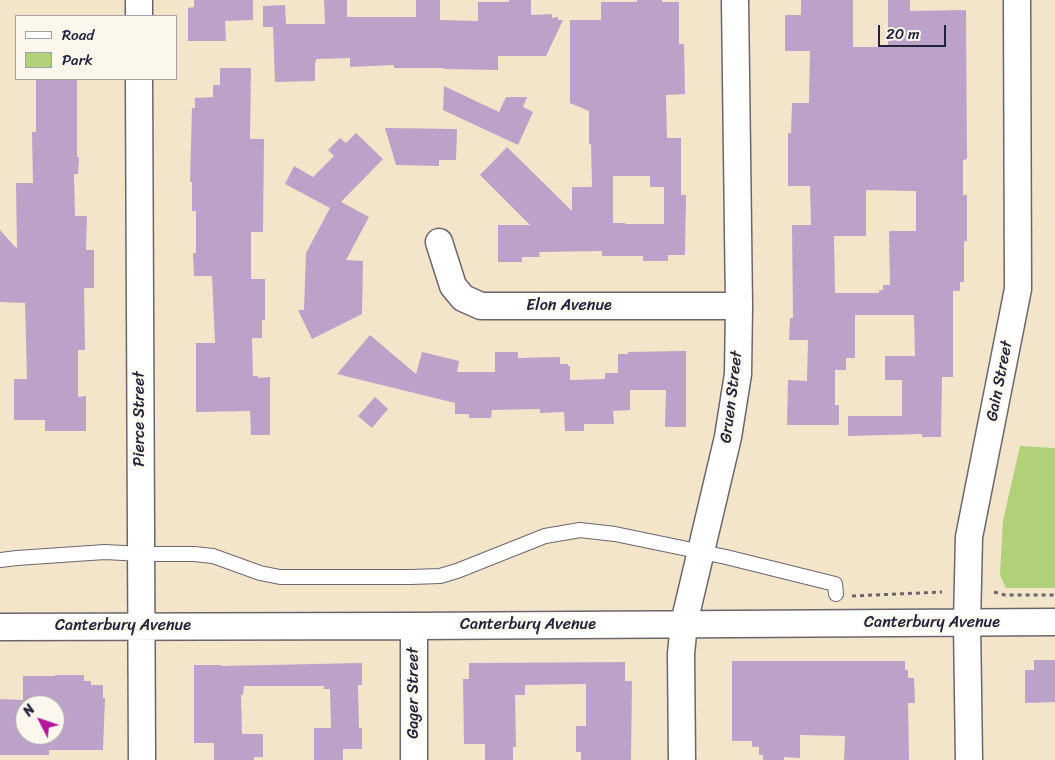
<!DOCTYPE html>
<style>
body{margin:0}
#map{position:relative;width:1055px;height:760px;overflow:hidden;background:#f2e5c9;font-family:Sriracha,sans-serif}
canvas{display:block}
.legend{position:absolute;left:15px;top:15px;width:162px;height:65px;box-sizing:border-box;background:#fbf7ec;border:1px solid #a4a2a5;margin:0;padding:6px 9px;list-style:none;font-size:15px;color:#22223b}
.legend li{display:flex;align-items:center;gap:10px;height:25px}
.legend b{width:25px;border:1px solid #a4a2a5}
.north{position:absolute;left:15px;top:695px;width:50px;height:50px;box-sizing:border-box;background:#fbf7ec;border:1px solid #a4a2a5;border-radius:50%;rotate:311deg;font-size:14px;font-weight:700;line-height:20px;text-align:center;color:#22223b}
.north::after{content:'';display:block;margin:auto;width:18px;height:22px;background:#b5179e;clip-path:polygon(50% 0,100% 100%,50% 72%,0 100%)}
.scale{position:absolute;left:878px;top:25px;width:68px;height:22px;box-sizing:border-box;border:2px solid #22223b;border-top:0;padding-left:6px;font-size:15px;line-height:18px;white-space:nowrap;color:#22223b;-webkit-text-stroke:4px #fbf7ec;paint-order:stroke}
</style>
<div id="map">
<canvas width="1055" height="760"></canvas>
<ul class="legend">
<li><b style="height:6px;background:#fff"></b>Road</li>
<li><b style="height:14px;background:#b1d179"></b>Park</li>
</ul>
<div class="north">N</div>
<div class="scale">20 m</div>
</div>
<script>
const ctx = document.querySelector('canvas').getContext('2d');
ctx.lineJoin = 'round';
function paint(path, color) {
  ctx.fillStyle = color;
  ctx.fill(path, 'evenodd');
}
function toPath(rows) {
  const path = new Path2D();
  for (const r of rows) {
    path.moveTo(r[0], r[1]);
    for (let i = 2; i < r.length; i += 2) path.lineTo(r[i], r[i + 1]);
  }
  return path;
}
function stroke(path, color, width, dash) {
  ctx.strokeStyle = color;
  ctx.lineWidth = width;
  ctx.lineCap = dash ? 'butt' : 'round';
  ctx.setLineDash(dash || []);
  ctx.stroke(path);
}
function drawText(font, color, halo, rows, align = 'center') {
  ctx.font = font + ' Sriracha,sans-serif';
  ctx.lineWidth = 4;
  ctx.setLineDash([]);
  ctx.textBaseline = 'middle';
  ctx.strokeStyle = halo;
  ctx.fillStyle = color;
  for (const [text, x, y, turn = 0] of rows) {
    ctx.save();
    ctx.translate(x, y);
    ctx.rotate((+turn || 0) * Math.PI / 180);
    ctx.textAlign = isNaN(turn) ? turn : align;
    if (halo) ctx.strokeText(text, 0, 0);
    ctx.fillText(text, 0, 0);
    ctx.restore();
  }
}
const green = toPath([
 [1020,446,1055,448,1055,588,1006,588,1000,575,1003,521]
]);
const building = toPath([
 [194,0,253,0,253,20,225,21,226,41,188,41,188,8,194,7],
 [324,0,347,0,347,17,416,17,416,0,440,0,440,20,478,21,478,2,509,2,509,0,531,0,531,15,552,14,552,18,558,17,558,20,563,20,546,56,498,56,498,70,444,69,444,68,394,68,394,65,350,67,350,58,316,59,316,62,315,62,315,81,275,82,273,27,263,27,263,6,285,5,286,24,325,24],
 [637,0,662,0,662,2,679,2,679,44,684,44,685,94,666,95,667,138,681,138,681,195,686,195,685,255,668,255,668,261,643,261,643,256,602,256,602,251,539,252,540,257,522,257,522,262,498,262,498,225,530,225,480,175,507,147,572,211,572,187,592,187,591,144,589,144,589,111,570,103,570,20,601,20,601,2,637,2],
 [613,176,650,176,650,187,664,187,664,224,625,224,625,223,613,223],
 [801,0,853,0,853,47,888,47,888,0,910,0,910,11,966,10,967,159,963,160,963,195,967,195,967,241,964,241,964,282,960,282,960,291,953,291,953,377,942,377,941,437,922,437,922,434,848,436,848,416,902,416,902,380,885,380,885,356,915,356,914,315,855,315,855,358,846,358,846,370,835,370,835,405,839,405,839,425,787,425,788,380,807,381,808,340,789,340,790,318,793,318,792,225,811,225,810,186,788,186,788,133,791,133,792,103,809,103,810,51,785,51,785,15,801,15],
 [866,190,916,191,916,231,889,231,890,285,883,285,883,290,879,290,879,293,835,293,834,236,866,236],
 [220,68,251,68,250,139,264,139,263,232,251,232,251,279,265,279,265,320,262,320,262,338,252,338,253,376,258,376,258,378,270,377,270,435,251,435,250,411,196,412,196,343,215,343,212,276,194,276,193,253,196,253,196,211,192,211,192,182,190,182,192,108,195,108,195,98,213,97,213,85,220,85],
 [36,79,77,79,77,157,79,157,78,174,74,174,75,216,87,216,86,250,94,250,94,288,84,288,85,350,78,350,78,397,86,396,86,431,45,431,45,420,14,420,14,379,27,379,25,303,0,302,0,230,17,249,16,183,33,183,32,132,36,132],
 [444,86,499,112,506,97,527,97,523,107,533,112,518,145,443,110],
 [385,128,457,129,456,160,439,160,439,166,396,165],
 [356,133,383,159,341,202,369,217,346,260,363,261,362,314,312,339,298,310,304,310,306,253,330,208,285,184,294,166,313,177,334,156,328,150,340,138,346,143],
 [370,335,416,374,422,352,459,361,457,372,495,372,495,352,518,352,518,358,560,357,560,364,568,364,568,366,570,366,570,380,605,379,605,373,618,373,618,354,628,354,628,352,686,351,686,427,665,427,666,390,630,390,630,410,613,411,614,424,584,424,584,431,565,431,564,412,540,413,540,409,492,410,491,418,469,418,469,414,455,414,455,403,337,374],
 [375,397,388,409,372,428,358,416],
 [1034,660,1055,660,1055,702,1025,703,1025,670,1034,670],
 [732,661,905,661,905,670,908,670,908,678,914,678,915,703,908,703,909,760,844,760,845,736,800,735,800,758,784,757,784,760,763,760,763,755,759,755,759,747,752,747,752,741,732,741],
 [625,662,625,681,632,681,631,760,581,760,581,752,576,752,576,726,586,726,586,684,525,685,525,695,515,695,516,747,513,747,513,760,485,760,485,744,464,744,463,679,469,679,469,663],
 [362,663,362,685,358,685,359,728,362,728,362,749,343,749,343,760,314,760,314,728,331,728,330,689,324,689,324,686,244,686,243,695,241,695,242,734,263,734,263,757,254,757,254,760,214,760,214,743,194,743,194,665,221,665,221,666],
 [55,675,84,675,84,681,91,681,91,685,103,685,103,698,105,698,103,750,49,750,49,755,0,755,0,699,23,700,23,676,55,676],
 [25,705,55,705,55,735,25,735]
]);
const path = toPath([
 [994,592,1005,595,1055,595],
 [852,596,942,592]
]);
const lane = toPath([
 [0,560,17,558,105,552,141,554,194,554,213,556,260,573,280,577,411,577,440,576,457,571,545,536,580,530,615,534,726,557,835,584,836,594]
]);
const street = toPath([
 [139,0,139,16],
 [139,79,142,760],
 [439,242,453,286,463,298,481,306,739,306],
 [0,627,414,626,1055,622],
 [414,760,414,626],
 [682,760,681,654,684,623,728,437,738,374,739,306,735,0],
 [969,760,967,623,969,537,1018,289,1017,0]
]);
const streetNames = [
 ["Elon Avenue",569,306],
 ["Gain Street",1000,381,-79],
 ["Gruen Street",732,397,-83],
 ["Pierce Street",140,419,-90],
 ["Canterbury Avenue",932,623],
 ["Canterbury Avenue",528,625],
 ["Canterbury Avenue",123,626],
 ["Gager Street",414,693,-90]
];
paint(green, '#b1d179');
paint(building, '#bca2c9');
stroke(lane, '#6b666d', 16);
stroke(street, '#6b666d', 29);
stroke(path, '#6b666d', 3, [4, 4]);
stroke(lane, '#fff', 14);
stroke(street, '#fff', 26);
drawText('16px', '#22223b', '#fbf7ec', streetNames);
</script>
